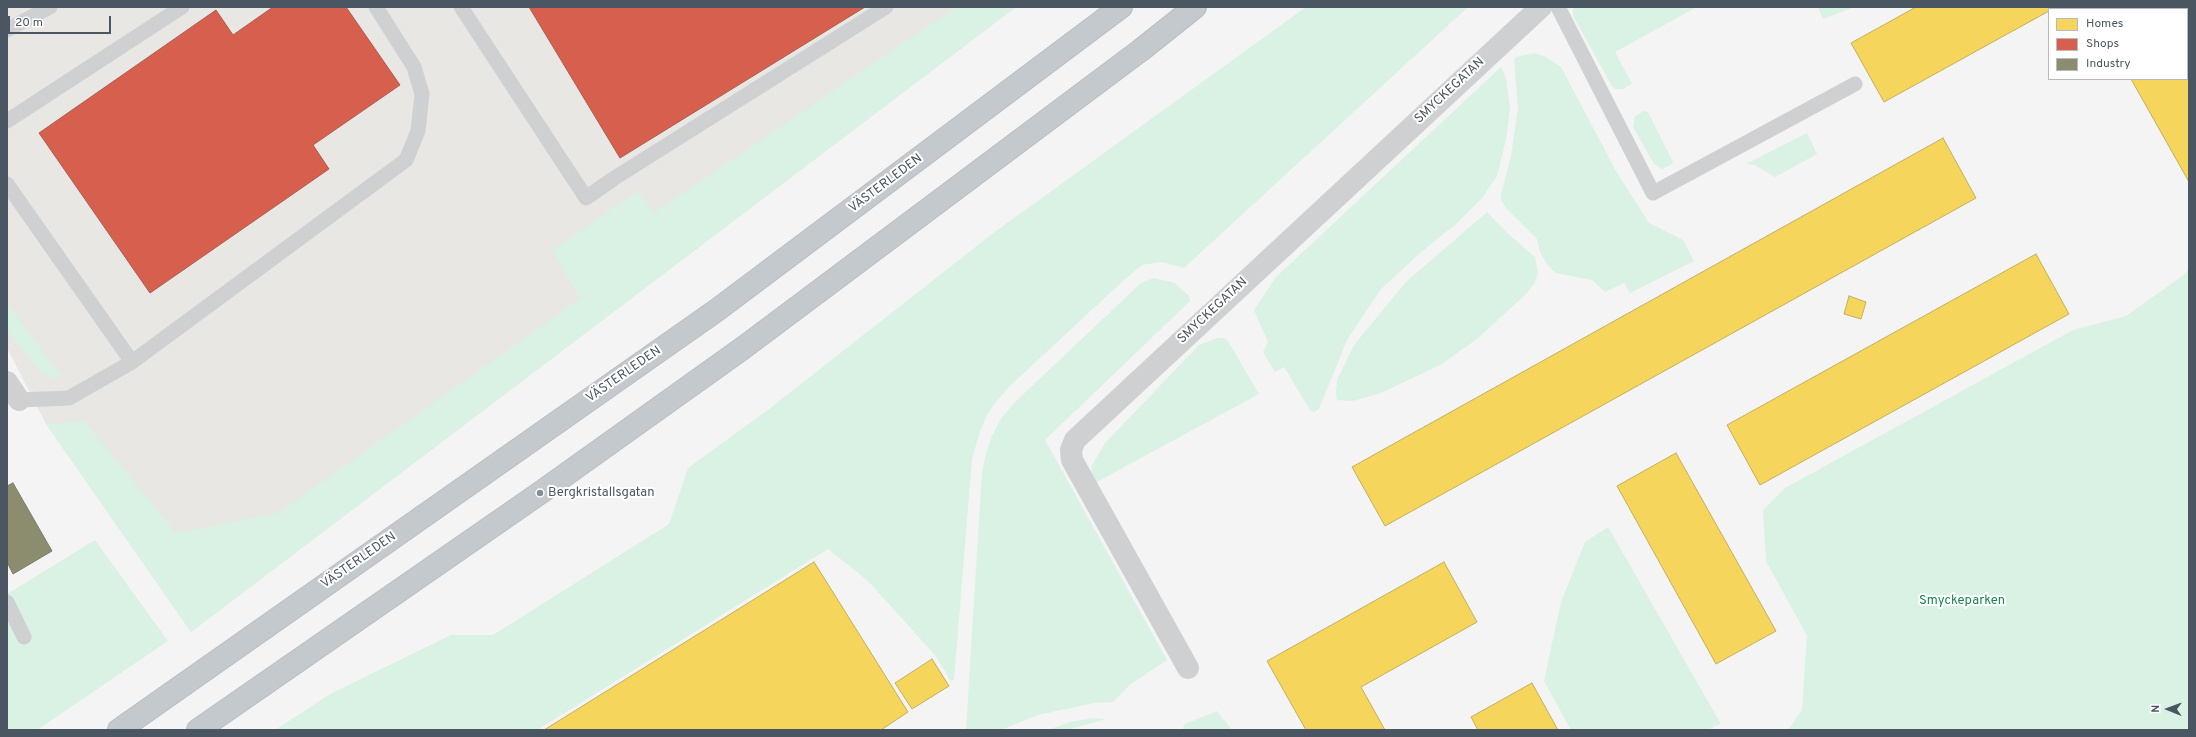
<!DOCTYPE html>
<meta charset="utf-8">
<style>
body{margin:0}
#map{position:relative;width:2196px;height:737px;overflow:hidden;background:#f4f4f4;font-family:Overpass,sans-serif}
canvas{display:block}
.frame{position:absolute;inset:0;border:8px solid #4a5661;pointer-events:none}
.legend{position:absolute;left:2048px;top:8px;width:140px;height:72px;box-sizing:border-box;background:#fff;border:1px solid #b7bbc0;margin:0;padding:5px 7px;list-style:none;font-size:12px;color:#4a5661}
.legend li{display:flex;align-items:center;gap:8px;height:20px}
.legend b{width:20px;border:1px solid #b7bbc0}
.north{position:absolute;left:2148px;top:689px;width:40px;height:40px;-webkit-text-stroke:3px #fff;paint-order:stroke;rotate:271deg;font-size:11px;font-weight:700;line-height:16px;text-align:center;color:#4a5661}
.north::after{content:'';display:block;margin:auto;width:14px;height:18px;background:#4a5661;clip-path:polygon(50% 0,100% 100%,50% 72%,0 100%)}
.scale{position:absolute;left:8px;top:16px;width:103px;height:18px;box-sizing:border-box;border:2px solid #4a5661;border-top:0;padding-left:5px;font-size:12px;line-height:14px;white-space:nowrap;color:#4a5661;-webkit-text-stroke:3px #fff;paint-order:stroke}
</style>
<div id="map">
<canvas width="2196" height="737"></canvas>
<div class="frame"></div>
<ul class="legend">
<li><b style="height:11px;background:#f6d55c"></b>Homes</li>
<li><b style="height:11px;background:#d6604d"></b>Shops</li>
<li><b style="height:11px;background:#8c8c6e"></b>Industry</li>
</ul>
<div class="north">N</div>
<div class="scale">20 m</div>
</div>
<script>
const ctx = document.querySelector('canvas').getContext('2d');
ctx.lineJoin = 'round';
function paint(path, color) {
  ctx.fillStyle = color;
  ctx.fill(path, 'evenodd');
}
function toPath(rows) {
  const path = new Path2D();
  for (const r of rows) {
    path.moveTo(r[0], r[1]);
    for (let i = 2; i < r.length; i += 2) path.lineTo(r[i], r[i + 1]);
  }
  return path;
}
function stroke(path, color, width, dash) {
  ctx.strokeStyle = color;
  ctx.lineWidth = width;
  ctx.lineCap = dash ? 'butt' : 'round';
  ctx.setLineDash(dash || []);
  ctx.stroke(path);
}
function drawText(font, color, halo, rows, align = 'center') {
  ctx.font = font + ' Overpass,sans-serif';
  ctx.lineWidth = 4;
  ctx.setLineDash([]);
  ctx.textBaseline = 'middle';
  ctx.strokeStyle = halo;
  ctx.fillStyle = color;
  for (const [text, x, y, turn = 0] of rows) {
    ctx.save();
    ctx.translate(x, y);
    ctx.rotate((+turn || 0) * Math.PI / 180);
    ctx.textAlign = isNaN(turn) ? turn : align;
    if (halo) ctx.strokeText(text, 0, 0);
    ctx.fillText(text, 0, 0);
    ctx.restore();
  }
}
const commercial = toPath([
 [7,7,1016,7,191,632,46,424,7,348]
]);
const green = toPath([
 [956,7,1016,7,191,632,46,424,84,421,176,533,278,513,580,299,553,250,638,191,654,213],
 [1306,7,1468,7,1184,268,1162,262,1142,265,1124,280,1011,385,994,404,986,417,980,431,972,459,954,680,951,681,935,655,867,580,828,549,537,730,275,730,330,694,451,635,493,635,669,524,688,468,769,409,992,234],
 [1573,7,1697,7,1615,52,1632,84,1623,89,1615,89,1612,86,1573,16],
 [1818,7,1855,7,1823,19],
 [1534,53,1546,57,1561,67,1616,171,1649,223,1683,240,1694,261,1630,293,1624,283,1605,292,1592,280,1556,273,1548,266,1540,252,1537,239,1507,209,1501,200,1501,194,1511,156,1518,108,1514,60,1516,57],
 [1501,67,1506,78,1510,108,1506,140,1497,176,1482,198,1456,224,1421,252,1380,290,1347,340,1319,409,1314,412,1310,410,1284,367,1275,372,1263,352,1268,342,1254,310,1276,277],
 [1644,111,1648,112,1673,162,1671,165,1662,169,1654,164,1633,127,1635,116],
 [1807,133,1817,154,1775,177,1755,165,1746,164],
 [1487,212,1506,232,1535,257,1538,272,1535,283,1525,295,1477,339,1440,365,1381,393,1353,401,1337,400,1336,394,1337,380,1354,345,1406,282],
 [2189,269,2189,730,1788,730,1802,710,1807,636,1766,561,1763,510,1785,488,2073,330,2126,316,2181,277],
 [1154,278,1175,283,1189,296,1190,301,1045,440,1167,660,1131,684,1113,702,1094,703,1038,715,1001,730,966,730,982,472,986,453,992,436,1002,417,1015,402,1141,283],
 [7,303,62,377,53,378,41,373,7,330],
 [1218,338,1224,338,1228,341,1259,394,1095,483,1091,475,1092,465,1105,443,1199,345],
 [1608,527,1721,724,1720,724,1708,730,1571,730,1544,681,1561,602,1585,542],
 [95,540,168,641,37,730,7,730,7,594],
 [1217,711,1232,730,1182,730,1185,724],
 [1093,718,1106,719,1067,730,1048,730,1070,722]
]);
const homes = toPath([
 [1916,7,2056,7,2049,9,2049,11,1884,102,1851,43,1916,7],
 [2187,42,2189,45,2189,182,2131,79,2187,79,2187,42],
 [1943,138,1976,198,1385,526,1352,467,1943,138],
 [2036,254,2069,314,1760,485,1727,425,2036,254],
 [1849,296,1866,302,1861,319,1844,314,1849,296],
 [1676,453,1776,631,1716,664,1617,486,1676,453],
 [814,562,908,712,881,730,544,730,814,562],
 [1444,562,1477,622,1361,687,1385,730,1306,730,1267,661,1444,562],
 [932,659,949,686,912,709,895,683,932,659],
 [1532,683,1558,730,1478,730,1471,717,1532,683]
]);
const shops = toPath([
 [273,7,346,7,400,85,313,145,329,169,150,293,39,133,216,10,233,35,273,7],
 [529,7,865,7,620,158,529,7]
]);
const industry = toPath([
 [13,483,52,551,13,574,7,562,7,486,13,483]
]);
const service = toPath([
 [461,7,586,198,613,179,886,7],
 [1558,7,1653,193,1855,84],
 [7,30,50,7],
 [7,121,182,7],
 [7,184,132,362,406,160,418,131,422,94,414,67,376,7],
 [19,400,69,398,132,362],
 [7,602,24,637]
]);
const minor = toPath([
 [7,382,19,400],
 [1188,668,1072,460,1071,450,1075,440,1541,7]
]);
const trunk = toPath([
 [119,730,717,310,1121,7],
 [198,730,540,493,743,348,1141,50,1195,7]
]);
const markers = [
 [540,493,4,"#868d94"]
];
const streetNames = [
 ["SMYCKEGATAN",1450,91,-43],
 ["VÄSTERLEDEN",886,184,-37],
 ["SMYCKEGATAN",1213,311,-43],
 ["VÄSTERLEDEN",624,375,-35],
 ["VÄSTERLEDEN",359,561,-35]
];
const poiNames = [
 ["Bergkristallsgatan",548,493]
];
const parkNames = [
 ["Smyckeparken",1962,601]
];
paint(commercial, '#e8e7e3');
paint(green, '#d9f2e3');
paint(homes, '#f6d55c');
stroke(homes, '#c2af5e', 1);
paint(shops, '#d6604d');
stroke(shops, '#ac5d53', 1);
paint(industry, '#8c8c6e');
stroke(industry, '#787c6a', 1);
stroke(trunk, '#b9bec3', 24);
stroke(service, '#ced0d2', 15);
stroke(minor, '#ced0d2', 22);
stroke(trunk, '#c4c9cd', 22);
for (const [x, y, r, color] of markers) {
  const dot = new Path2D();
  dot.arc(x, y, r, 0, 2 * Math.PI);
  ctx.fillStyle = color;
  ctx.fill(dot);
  stroke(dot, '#fff', 1.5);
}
drawText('13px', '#4a5661', '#fff', streetNames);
drawText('13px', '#4a5661', '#fff', poiNames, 'left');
drawText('13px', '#17864f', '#fff', parkNames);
</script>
